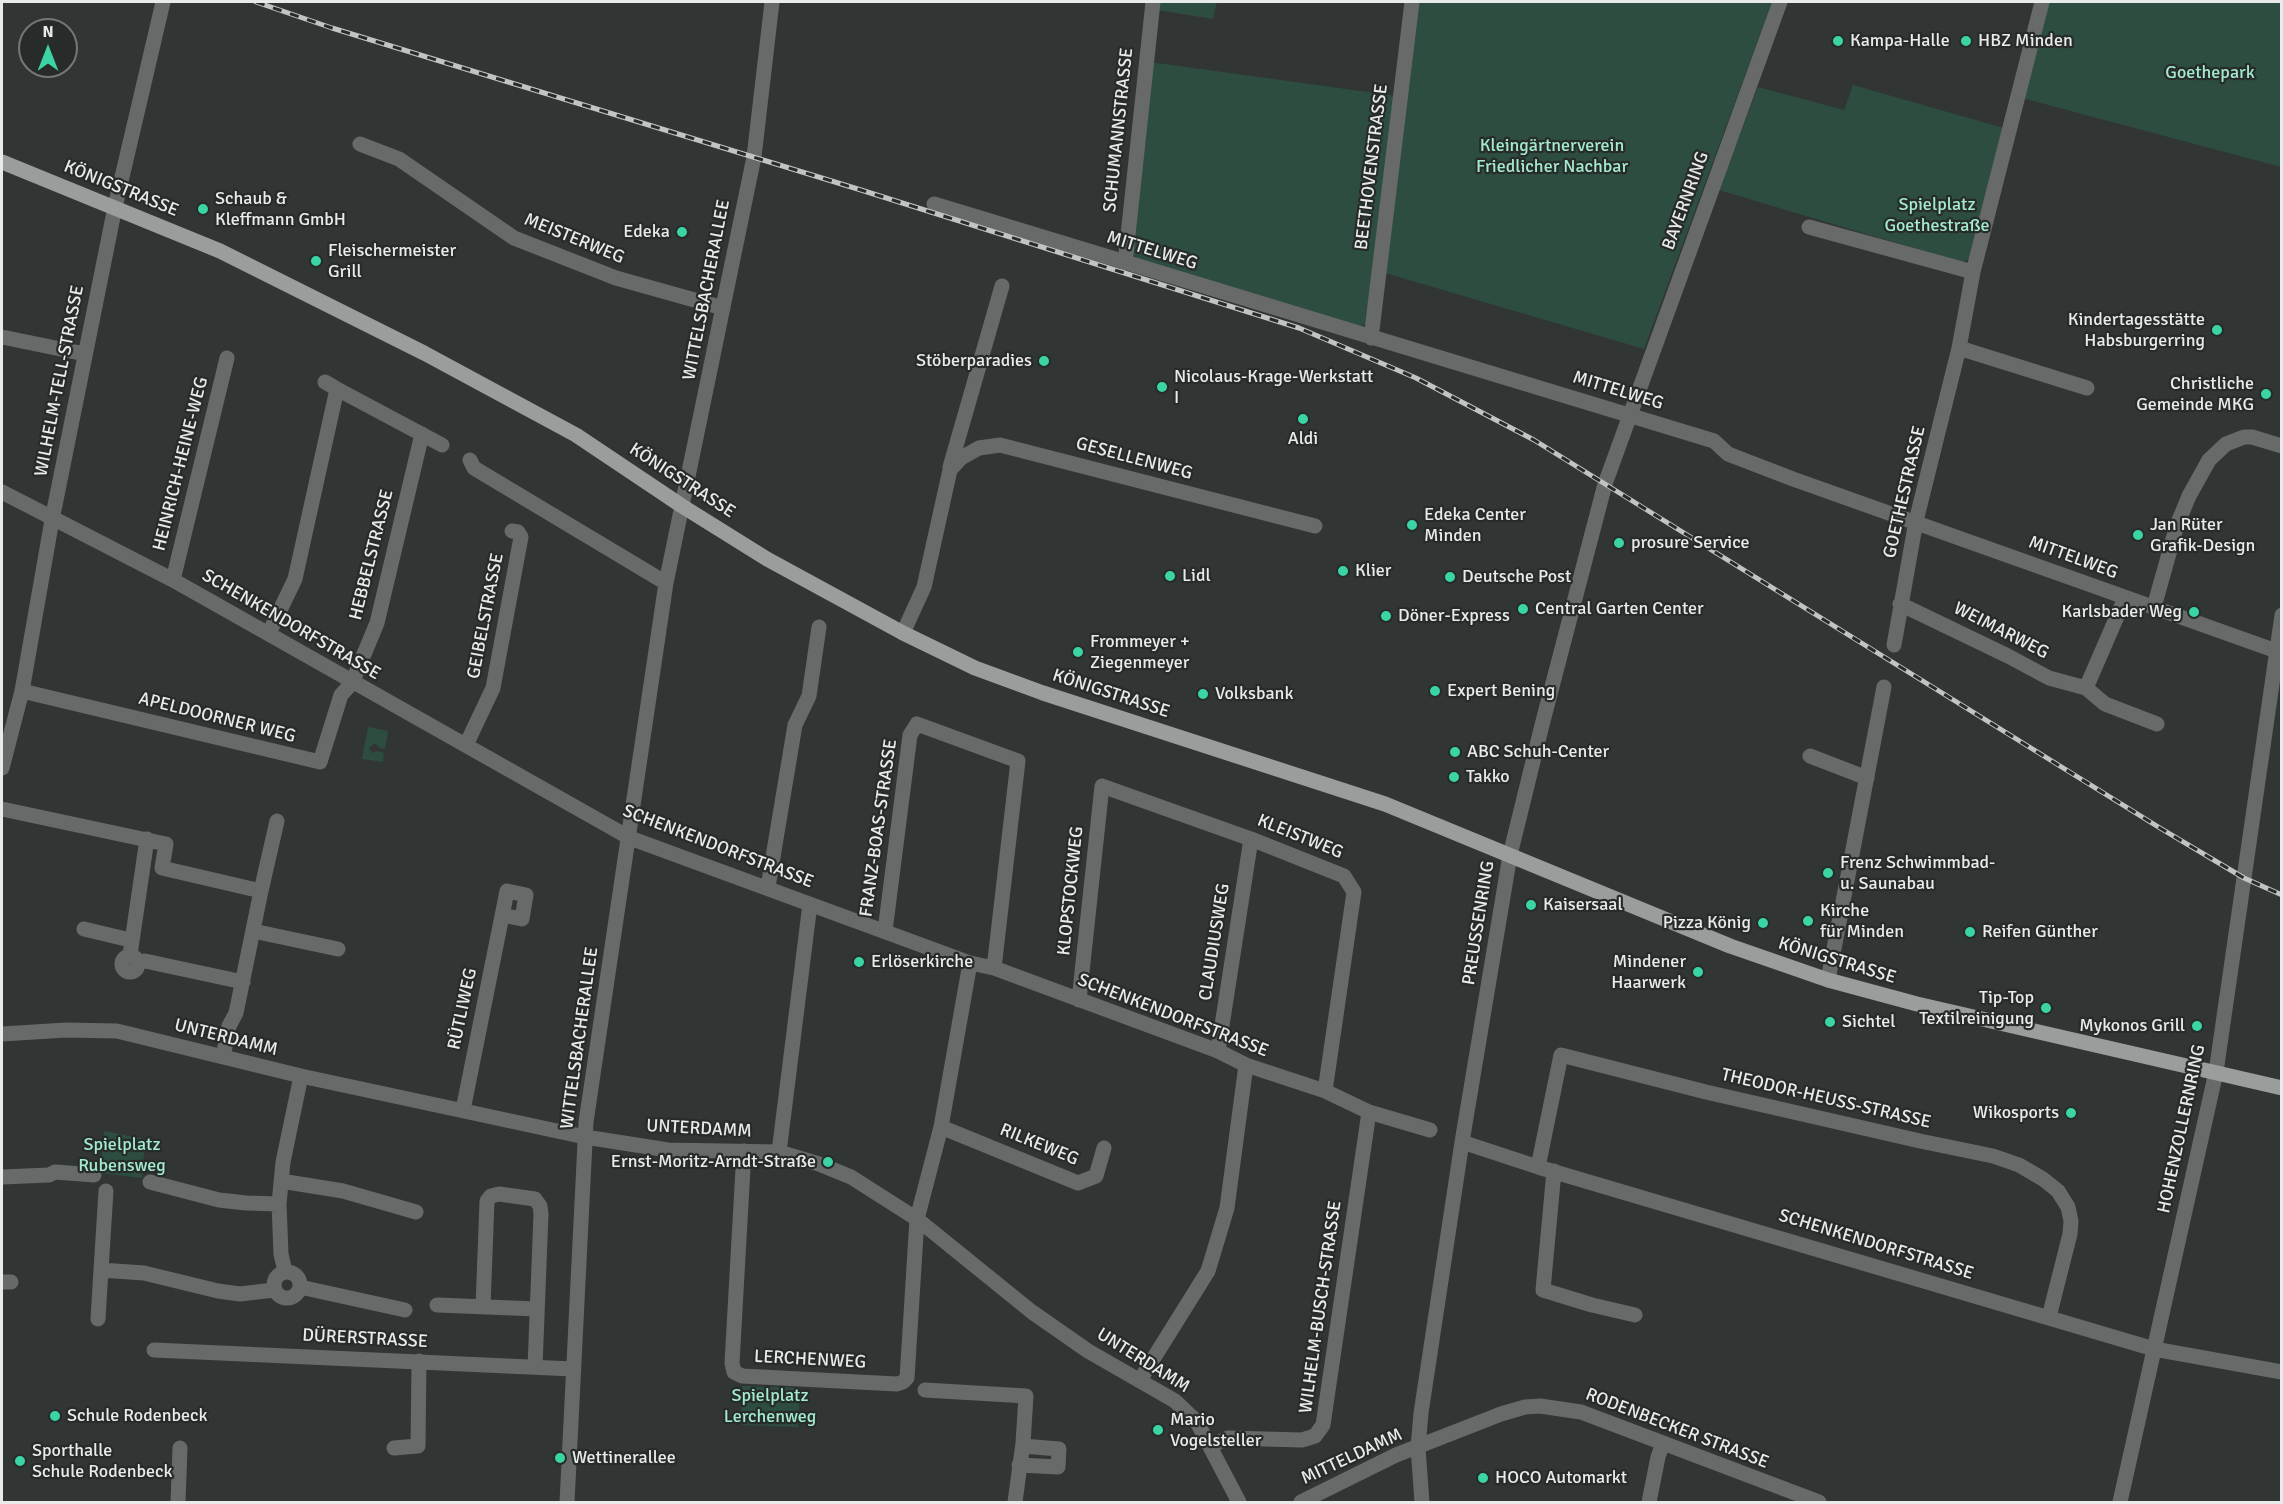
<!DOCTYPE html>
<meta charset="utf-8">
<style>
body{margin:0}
#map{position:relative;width:2283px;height:1504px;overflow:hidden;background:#313534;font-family:Signika,sans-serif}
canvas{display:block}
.frame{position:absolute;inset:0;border:3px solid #e8ebe9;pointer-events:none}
.north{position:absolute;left:18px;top:18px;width:60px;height:60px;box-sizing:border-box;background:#272b2a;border:2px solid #747876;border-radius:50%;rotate:0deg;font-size:16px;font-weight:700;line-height:24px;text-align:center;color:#e8ebe9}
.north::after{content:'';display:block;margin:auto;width:21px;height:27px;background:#3ad4a5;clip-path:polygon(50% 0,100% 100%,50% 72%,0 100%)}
</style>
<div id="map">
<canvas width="2283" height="1504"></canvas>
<div class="frame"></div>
<div class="north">N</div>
</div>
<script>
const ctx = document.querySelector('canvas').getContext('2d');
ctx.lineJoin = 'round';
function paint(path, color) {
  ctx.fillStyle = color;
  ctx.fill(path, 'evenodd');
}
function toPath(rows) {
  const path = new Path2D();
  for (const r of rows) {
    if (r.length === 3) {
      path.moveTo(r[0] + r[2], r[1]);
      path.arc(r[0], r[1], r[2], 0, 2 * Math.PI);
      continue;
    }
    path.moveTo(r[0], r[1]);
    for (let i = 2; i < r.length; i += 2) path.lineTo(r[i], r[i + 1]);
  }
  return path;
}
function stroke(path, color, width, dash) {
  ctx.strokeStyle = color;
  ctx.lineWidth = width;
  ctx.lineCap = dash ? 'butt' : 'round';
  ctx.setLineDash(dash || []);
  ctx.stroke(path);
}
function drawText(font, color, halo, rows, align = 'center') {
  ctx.font = font + ' Signika,sans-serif';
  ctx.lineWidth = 4.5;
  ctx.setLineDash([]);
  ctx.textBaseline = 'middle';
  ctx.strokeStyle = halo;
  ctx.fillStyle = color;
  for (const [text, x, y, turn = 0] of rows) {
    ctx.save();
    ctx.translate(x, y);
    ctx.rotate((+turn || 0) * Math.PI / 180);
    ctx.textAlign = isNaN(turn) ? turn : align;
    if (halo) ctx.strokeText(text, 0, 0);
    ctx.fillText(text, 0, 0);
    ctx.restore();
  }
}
const green = toPath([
 [1158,2,1217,2,1213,19,1157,10],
 [1417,2,1772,2,1644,349,1385,273],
 [2045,2,2281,2,2281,167,2022,98],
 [1150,62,1397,96,1365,324,1359,327,1140,261,1134,256,1131,248],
 [1853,85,2007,129,1970,258,1967,260,1961,262,1890,241,1719,190,1758,87,1844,110],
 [368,727,388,731,385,749,379,748,375,743,369,748,372,753,377,751,384,753,383,762,362,759],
 [104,1131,145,1139,142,1178,100,1173],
 [742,1386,800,1388,798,1427,741,1425]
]);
const minor = toPath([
 [360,144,399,159,514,238,616,278,723,308],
 [934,204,1714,441,1728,454,1793,479,2282,653],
 [1809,227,1973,272],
 [1125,263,1153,2],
 [2,337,85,354],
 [1371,338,1412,2],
 [1959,348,2087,388],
 [337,389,442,445],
 [470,460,474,468,666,583],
 [950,467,1002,286],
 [2,492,173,580,630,838,970,963,994,968,1218,1051,1246,1065,1325,1091,1369,1112,1430,1130],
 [173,580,227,358],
 [1900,604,2008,656,2049,678,2086,688,2105,704,2157,724],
 [2154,607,2177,525,2189,496,2209,460,2226,444,2244,437,2252,437,2282,446],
 [269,633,295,579,337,389,325,382],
 [903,633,924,587,950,470,961,458,979,448,1000,445,1315,526],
 [1894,645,1916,521,1959,348,1973,272,2042,2],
 [2086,688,2125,598],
 [22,691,320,762,341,695,352,683,377,623,422,434],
 [466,745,493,688,521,537,518,532,512,531],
 [1810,756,1867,778],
 [2,768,22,691,52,520,115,207,163,2],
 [2,809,166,844,162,868,261,891,236,1013,229,1026,223,1057],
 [768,887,795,725,809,696,819,627],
 [261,891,277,821],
 [84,929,130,940],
 [253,931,338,949],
 [885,931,910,735,917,724,1018,761,994,968],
 [130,955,147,839],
 [130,964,8],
 [145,961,243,982],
 [1828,980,1884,687],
 [1079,1000,1102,786,1251,839,1344,876,1354,892,1325,1091],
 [2,1034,66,1030,117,1031,301,1076,585,1137,668,1150,779,1152,819,1164,851,1177,917,1219,1032,1312,1088,1351,1175,1401,1197,1422,1239,1502],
 [1218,1051,1251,839],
 [463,1110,507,891,526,895,522,919,502,915],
 [941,1127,1078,1183,1096,1176,1104,1148],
 [1462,1142,1538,1167,2154,1349,2282,1372],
 [744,1151,732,1363,734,1372,742,1376,897,1384,903,1382,907,1378,917,1219,941,1127,970,963],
 [779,1152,810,904],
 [1538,1167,1561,1055,1706,1092,1920,1141,1993,1156,2019,1165,2043,1179,2058,1191,2068,1207,2071,1221,2070,1234,2049,1317],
 [1554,1171,1543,1290,1592,1305,1635,1315],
 [2,1177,49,1175,55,1172,94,1175],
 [281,1181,343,1191,416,1212],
 [150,1182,219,1200,246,1203,279,1204],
 [106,1191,101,1270,144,1273,218,1291,240,1294,274,1290],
 [285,1271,281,1254,279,1204,283,1162,301,1076],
 [287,1285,13],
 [2,1282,11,1282],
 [300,1287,405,1310],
 [437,1305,537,1309],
 [483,1307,487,1201,491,1196,499,1194,535,1199,540,1206,541,1214,535,1367],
 [98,1319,101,1270],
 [154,1350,573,1369],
 [1140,1380,1208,1271,1227,1208,1246,1065],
 [925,1390,1026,1396,1023,1443,1015,1502],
 [1210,1446,1228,1438,1302,1440,1315,1436,1323,1425,1369,1112],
 [394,1448,418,1446,419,1361],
 [1019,1465,1058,1467,1059,1449,1023,1446],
 [178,1502,180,1448],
 [567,1502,586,1122,666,583,754,157,772,2],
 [1301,1502,1396,1455,1501,1414,1525,1407,1540,1406,1581,1412,1819,1502],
 [1422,1502,1418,1448,1421,1413,1462,1142,1510,855,1542,725,1605,484,1780,2],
 [1649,1502,1658,1457,1663,1443],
 [2120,1502,2216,1072,2282,615]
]);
const major = toPath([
 [2,162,220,251,424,353,576,435,682,506,767,559,903,633,975,668,1043,693,1385,804,1730,946,1828,980,1917,1004,2282,1088]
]);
const rail = toPath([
 [256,2,332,28,861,190,1299,328,1416,378,1534,440,2160,828,2244,878,2282,895]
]);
const markers = [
 [1838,41,6,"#3ad4a5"],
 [1966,41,6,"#3ad4a5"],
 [203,209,6,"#3ad4a5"],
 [682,232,6,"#3ad4a5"],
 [316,261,6,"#3ad4a5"],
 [2217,330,6,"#3ad4a5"],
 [1044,361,6,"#3ad4a5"],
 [1162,387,6,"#3ad4a5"],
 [2266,394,6,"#3ad4a5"],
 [1303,419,6,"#3ad4a5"],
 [1412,525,6,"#3ad4a5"],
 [2138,535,6,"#3ad4a5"],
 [1619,543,6,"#3ad4a5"],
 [1343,571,6,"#3ad4a5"],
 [1170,576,6,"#3ad4a5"],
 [1450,577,6,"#3ad4a5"],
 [1523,609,6,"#3ad4a5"],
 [2194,612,6,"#3ad4a5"],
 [1386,616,6,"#3ad4a5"],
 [1078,652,6,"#3ad4a5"],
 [1435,691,6,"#3ad4a5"],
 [1203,694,6,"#3ad4a5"],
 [1455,752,6,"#3ad4a5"],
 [1454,777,6,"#3ad4a5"],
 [1828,873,6,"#3ad4a5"],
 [1531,905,6,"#3ad4a5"],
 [1808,921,6,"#3ad4a5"],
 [1763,923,6,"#3ad4a5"],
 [1970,932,6,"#3ad4a5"],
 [859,962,6,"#3ad4a5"],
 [1698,972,6,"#3ad4a5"],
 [2046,1008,6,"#3ad4a5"],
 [1830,1022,6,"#3ad4a5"],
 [2197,1026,6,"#3ad4a5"],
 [2071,1113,6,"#3ad4a5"],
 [828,1162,6,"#3ad4a5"],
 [55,1416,6,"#3ad4a5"],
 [1158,1430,6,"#3ad4a5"],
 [560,1458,6,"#3ad4a5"],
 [20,1461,6,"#3ad4a5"],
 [1483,1478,6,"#3ad4a5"]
];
const poiNames = [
 ["Kampa-Halle",1850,41],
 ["HBZ Minden",1978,41],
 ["Schaub &",215,199],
 ["Kleffmann GmbH",215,220],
 ["Edeka",670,232,"right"],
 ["Fleischermeister",328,251],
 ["Grill",328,272],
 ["Kindertagesstätte",2205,320,"right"],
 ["Habsburgerring",2205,341,"right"],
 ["Stöberparadies",1032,361,"right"],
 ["Nicolaus-Krage-Werkstatt",1174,377],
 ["I",1174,398],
 ["Christliche",2254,384,"right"],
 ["Gemeinde MKG",2254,405,"right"],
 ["Aldi",1303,439,"center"],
 ["Edeka Center",1424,515],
 ["Minden",1424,536],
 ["Jan Rüter",2150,525],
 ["Grafik-Design",2150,546],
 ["prosure Service",1631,543],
 ["Klier",1355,571],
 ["Lidl",1182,576],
 ["Deutsche Post",1462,577],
 ["Central Garten Center",1535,609],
 ["Karlsbader Weg",2182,612,"right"],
 ["Döner-Express",1398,616],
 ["Frommeyer +",1090,642],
 ["Ziegenmeyer",1090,663],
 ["Expert Bening",1447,691],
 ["Volksbank",1215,694],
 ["ABC Schuh-Center",1467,752],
 ["Takko",1466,777],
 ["Frenz Schwimmbad-",1840,863],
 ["u. Saunabau",1840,884],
 ["Kaisersaal",1543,905],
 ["Kirche",1820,911],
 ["für Minden",1820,932],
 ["Pizza König",1751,923,"right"],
 ["Reifen Günther",1982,932],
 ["Erlöserkirche",871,962],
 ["Mindener",1686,962,"right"],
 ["Haarwerk",1686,983,"right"],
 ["Tip-Top",2034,998,"right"],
 ["Textilreinigung",2034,1019,"right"],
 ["Sichtel",1842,1022],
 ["Mykonos Grill",2185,1026,"right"],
 ["Wikosports",2059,1113,"right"],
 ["Ernst-Moritz-Arndt-Straße",816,1162,"right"],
 ["Schule Rodenbeck",67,1416],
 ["Mario",1170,1420],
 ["Vogelsteller",1170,1441],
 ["Sporthalle",32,1451],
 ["Schule Rodenbeck",32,1472],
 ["Wettinerallee",572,1458],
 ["HOCO Automarkt",1495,1478]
];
const parkNames = [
 ["Goethepark",2210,73],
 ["Kleingärtnerverein",1552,146],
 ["Friedlicher Nachbar",1552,167],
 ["Spielplatz",1937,205],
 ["Goethestraße",1937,226],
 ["Spielplatz",122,1145],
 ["Rubensweg",122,1166],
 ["Spielplatz",770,1396],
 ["Lerchenweg",770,1417]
];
const streetNames = [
 ["SCHUMANNSTRASSE",1119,130,-84],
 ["BEETHOVENSTRASSE",1372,167,-83],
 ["KÖNIGSTRASSE",121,189,22],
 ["BAYERNRING",1686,201,-70],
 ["MEISTERWEG",574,239,22],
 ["MITTELWEG",1152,251,17],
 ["WITTELSBACHERALLEE",707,290,-79],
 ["WILHELM-TELL-STRASSE",60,381,-79],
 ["MITTELWEG",1618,391,17],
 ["GESELLENWEG",1134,459,15],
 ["HEINRICH-HEINE-WEG",181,464,-76],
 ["KÖNIGSTRASSE",682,481,33],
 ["GOETHESTRASSE",1905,492,-77],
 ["HEBBELSTRASSE",372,555,-76],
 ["MITTELWEG",2073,558,20],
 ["GEIBELSTRASSE",486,616,-79],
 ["SCHENKENDORFSTRASSE",291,625,30],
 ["WEIMARWEG",2001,631,27],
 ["KÖNIGSTRASSE",1111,694,18],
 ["APELDOORNER WEG",217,718,14],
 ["FRANZ-BOAS-STRASSE",879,828,-82],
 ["KLEISTWEG",1300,837,22],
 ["SCHENKENDORFSTRASSE",718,847,21],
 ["KLOPSTOCKWEG",1071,891,-84],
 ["PREUSSENRING",1479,923,-81],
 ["CLAUDIUSWEG",1215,942,-81],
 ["KÖNIGSTRASSE",1837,961,17],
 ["RÜTLIWEG",463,1009,-78],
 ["SCHENKENDORFSTRASSE",1173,1016,21],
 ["UNTERDAMM",226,1038,14],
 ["WITTELSBACHERALLEE",580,1038,-82],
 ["THEODOR-HEUSS-STRASSE",1826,1099,13],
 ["UNTERDAMM",699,1129,3],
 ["HOHENZOLLERNRING",2182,1129,-78],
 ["RILKEWEG",1039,1145,22],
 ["SCHENKENDORFSTRASSE",1876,1245,17],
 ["WILHELM-BUSCH-STRASSE",1321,1307,-82],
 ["DÜRERSTRASSE",365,1339,3],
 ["LERCHENWEG",810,1360,3],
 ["UNTERDAMM",1143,1361,32],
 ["RODENBECKER STRASSE",1677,1429,21],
 ["MITTELDAMM",1352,1457,-25]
];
paint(green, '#2d4d40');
stroke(minor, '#686a69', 15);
stroke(major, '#999e9c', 15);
stroke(rail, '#c1c4c3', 5);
stroke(rail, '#272b2a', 3, [9]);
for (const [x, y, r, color] of markers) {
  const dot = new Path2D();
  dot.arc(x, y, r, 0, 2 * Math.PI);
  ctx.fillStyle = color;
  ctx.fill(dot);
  stroke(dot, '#272b2a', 2);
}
drawText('18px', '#e8ebe9', '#272b2a', poiNames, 'left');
drawText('18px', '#a3ebce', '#272b2a', parkNames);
drawText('18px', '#e8ebe9', '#272b2a', streetNames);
</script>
